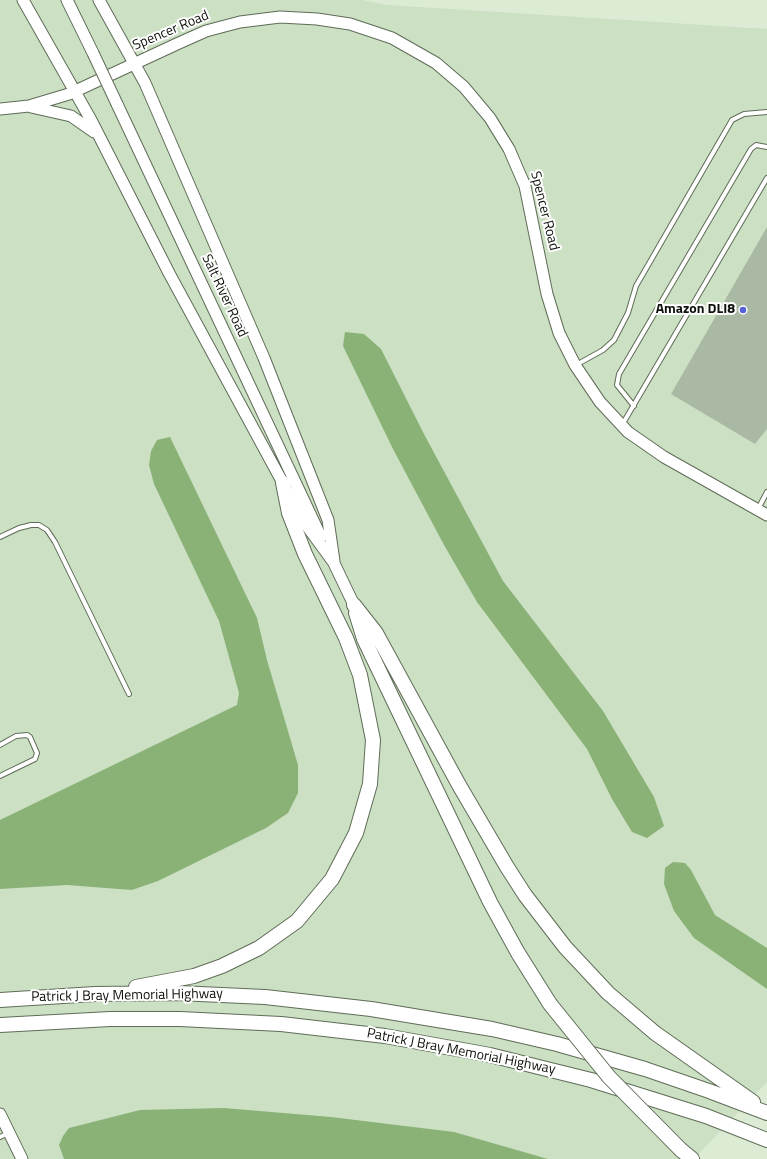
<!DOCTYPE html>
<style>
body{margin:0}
canvas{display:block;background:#dbebd4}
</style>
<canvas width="767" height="1159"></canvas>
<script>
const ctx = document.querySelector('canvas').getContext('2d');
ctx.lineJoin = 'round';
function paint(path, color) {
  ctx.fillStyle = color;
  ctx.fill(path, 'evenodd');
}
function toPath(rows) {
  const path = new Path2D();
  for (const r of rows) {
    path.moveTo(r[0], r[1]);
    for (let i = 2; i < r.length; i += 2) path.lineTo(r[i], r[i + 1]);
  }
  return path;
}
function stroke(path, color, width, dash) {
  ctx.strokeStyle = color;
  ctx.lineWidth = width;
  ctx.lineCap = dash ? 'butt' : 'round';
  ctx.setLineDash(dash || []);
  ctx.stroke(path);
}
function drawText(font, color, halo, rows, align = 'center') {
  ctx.font = font + ' "Titillium Web",sans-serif';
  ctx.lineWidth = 4;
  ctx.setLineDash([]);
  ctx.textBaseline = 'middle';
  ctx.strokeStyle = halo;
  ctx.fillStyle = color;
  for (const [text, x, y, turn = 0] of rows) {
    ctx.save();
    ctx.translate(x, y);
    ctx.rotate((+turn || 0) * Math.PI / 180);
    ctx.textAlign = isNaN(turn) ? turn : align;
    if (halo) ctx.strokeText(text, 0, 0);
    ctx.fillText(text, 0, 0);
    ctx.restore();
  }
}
const built = toPath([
 [0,0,362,0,387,5,767,29,767,1082,694,1159,0,1159]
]);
const water = toPath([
 [345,332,364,334,381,349,425,436,503,581,603,711,654,797,664,826,647,838,632,832,612,799,587,749,477,602,444,545,393,449,343,346],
 [170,437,257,618,267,660,298,765,298,793,288,813,266,828,158,881,132,890,67,885,0,889,0,820,237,705,239,693,219,621,154,484,149,465,151,451,157,440],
 [673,862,685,863,691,870,715,915,767,948,767,989,694,938,674,911,664,884,665,868],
 [224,1108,331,1117,454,1132,548,1159,64,1159,59,1145,63,1136,69,1128,140,1110]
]);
const building = toPath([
 [767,227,767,429,755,444,671,394]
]);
const lane = toPath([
 [576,365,603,350,614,340,628,313,636,286,732,120,744,114,767,112],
 [634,406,617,385,619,374,751,149,756,145,767,147],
 [622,425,767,178],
 [758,509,767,492],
 [0,537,19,528,31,525,39,525,47,530,55,542,129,694],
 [0,745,16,736,27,735,30,737,37,753,35,759,0,776],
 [0,1137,9,1133]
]);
const secondary = toPath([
 [23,0,91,120,169,273,304,522,334,563],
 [67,0,93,53],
 [99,0,145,83,264,358,328,520,334,561],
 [117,104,321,537],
 [31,107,71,116,94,132],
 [0,109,29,106,69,94,179,43,206,31,240,22,280,17,317,19,350,24,392,38,436,63,464,87,490,118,509,149,525,186,547,294,559,333,575,365,600,402,628,432,664,457,767,515],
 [331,557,354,605],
 [0,1114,22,1159]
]);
const highway = toPath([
 [354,605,376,633,459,785,507,867,525,895,565,947,608,993,655,1033,753,1102],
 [356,613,364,639,490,902,518,953,550,1004],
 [136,987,194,976,222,966,259,948,297,921,332,879,356,833,370,784,373,740,360,675,346,638,305,554,289,513,283,483],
 [0,1000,95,994,178,993,265,997,371,1009,492,1029,557,1044,645,1069,709,1091,767,1113],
 [0,1025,110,1019,180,1019,281,1024,385,1036,490,1055,591,1080,706,1116,767,1140],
 [681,1150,692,1159]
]);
const secondaryBridge = toPath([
 [93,53,117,104]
]);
const highwayBridge = toPath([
 [550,1004,609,1077,681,1150]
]);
const markers = [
 [743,310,4,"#5561d8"]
];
const streetNames = [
 ["Spencer Road",171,31,-23],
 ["Spencer Road",544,211,76],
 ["Salt River Road",224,296,65],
 ["Patrick J Bray Memorial Highway",127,996,-1],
 ["Patrick J Bray Memorial Highway",461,1052,11]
];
const poiNames = [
 ["Amazon DLI8",735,310]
];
paint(built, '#cce0c3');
paint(water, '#8ab277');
paint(building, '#aab9a3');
stroke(lane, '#5f6c58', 6);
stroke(secondary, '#5f6c58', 13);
stroke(highway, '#5f6c58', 16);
stroke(lane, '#fff', 4);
stroke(secondary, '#fff', 11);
stroke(highway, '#fff', 14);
stroke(secondaryBridge, '#5f6c58', 13, []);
stroke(highwayBridge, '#5f6c58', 16, []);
stroke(secondaryBridge, '#fff', 11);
stroke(highwayBridge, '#fff', 14);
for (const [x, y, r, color] of markers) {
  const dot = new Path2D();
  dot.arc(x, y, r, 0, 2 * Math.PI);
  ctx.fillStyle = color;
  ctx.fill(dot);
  stroke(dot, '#fff', 1.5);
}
drawText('14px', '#0c1109', '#fff', streetNames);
drawText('bold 14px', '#0c1109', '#fff', poiNames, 'right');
</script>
